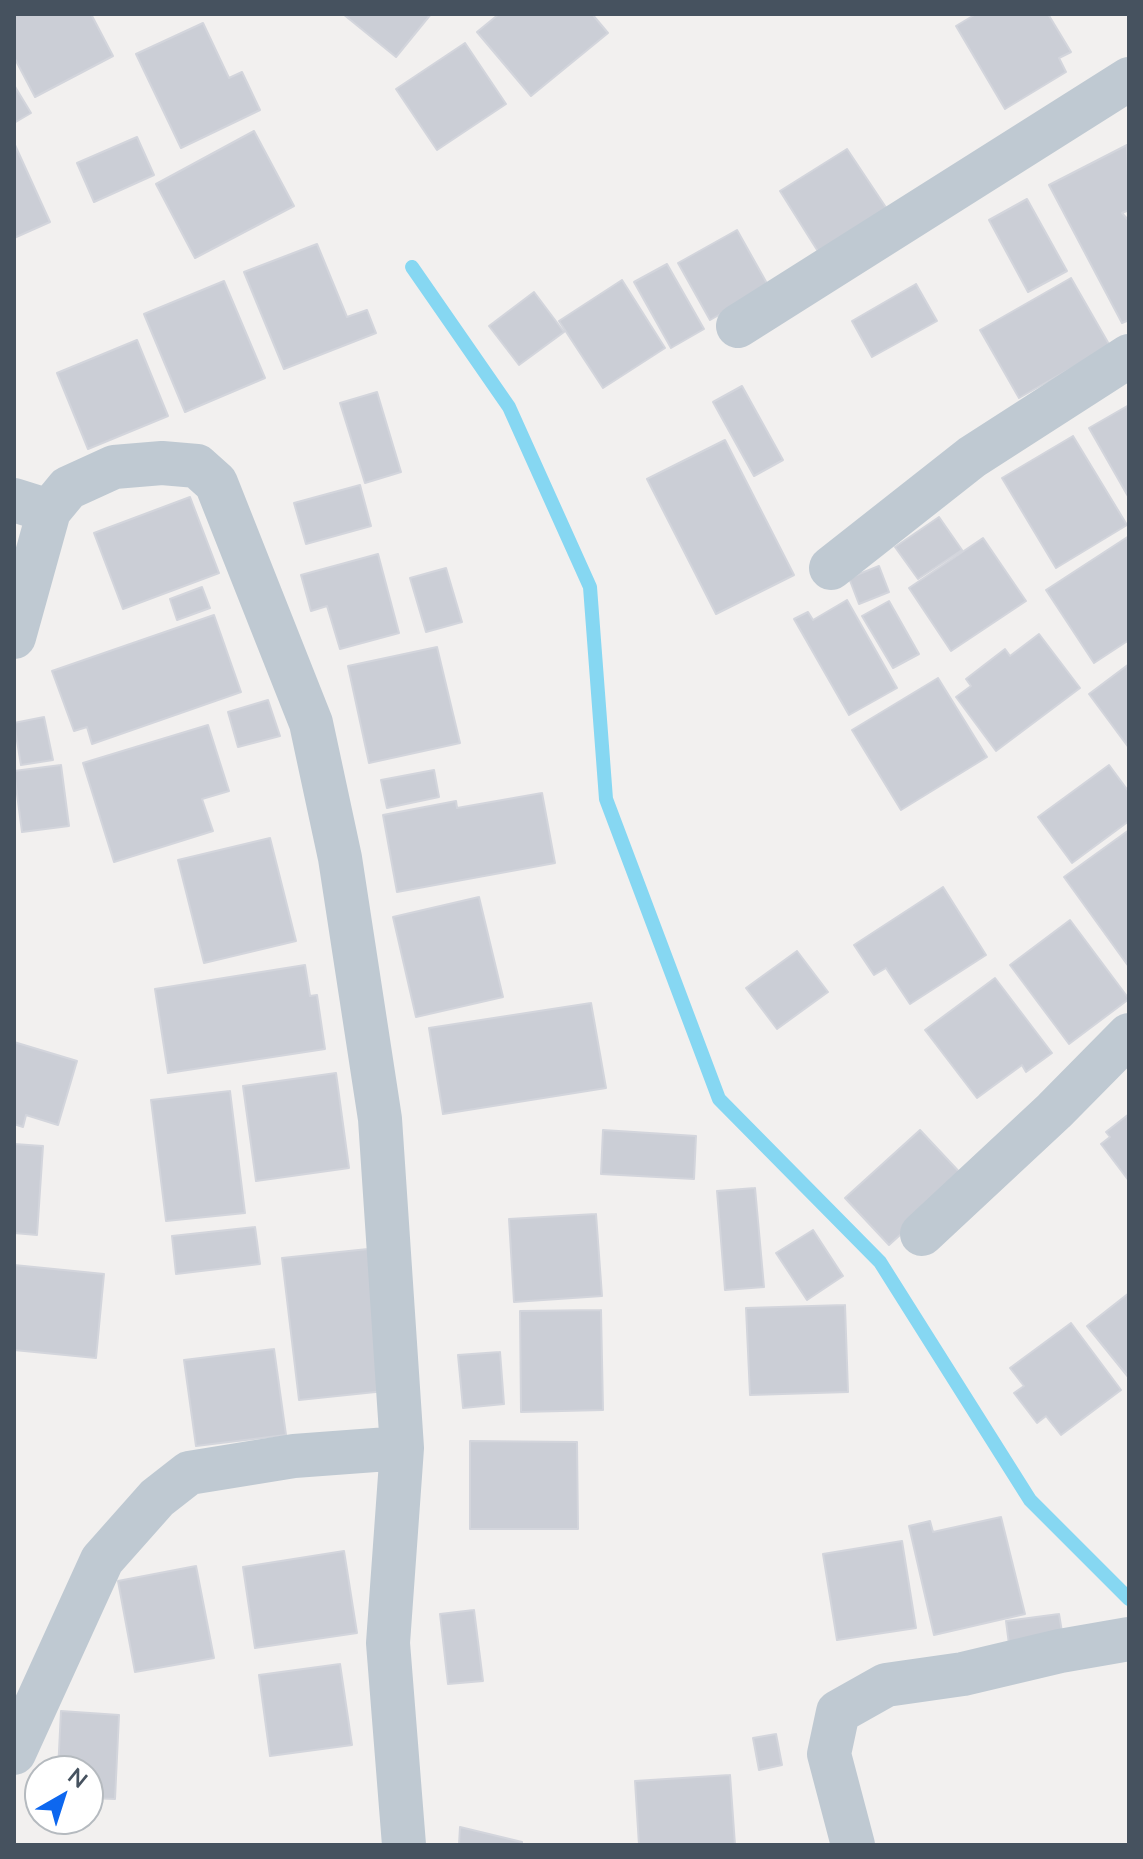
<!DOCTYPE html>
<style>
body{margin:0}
#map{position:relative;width:1143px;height:1859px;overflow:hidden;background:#f2f0ef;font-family:Lato,sans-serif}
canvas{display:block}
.frame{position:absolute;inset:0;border:16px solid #46525f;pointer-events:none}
.north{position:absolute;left:24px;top:1755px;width:80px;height:80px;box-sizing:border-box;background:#fff;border:2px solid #b5babf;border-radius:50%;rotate:39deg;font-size:22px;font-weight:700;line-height:32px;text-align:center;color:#46525f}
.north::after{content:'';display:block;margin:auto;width:28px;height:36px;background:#0d67ef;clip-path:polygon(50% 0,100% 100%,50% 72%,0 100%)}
</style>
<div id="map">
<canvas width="1143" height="1859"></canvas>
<div class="frame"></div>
<div class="north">N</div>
</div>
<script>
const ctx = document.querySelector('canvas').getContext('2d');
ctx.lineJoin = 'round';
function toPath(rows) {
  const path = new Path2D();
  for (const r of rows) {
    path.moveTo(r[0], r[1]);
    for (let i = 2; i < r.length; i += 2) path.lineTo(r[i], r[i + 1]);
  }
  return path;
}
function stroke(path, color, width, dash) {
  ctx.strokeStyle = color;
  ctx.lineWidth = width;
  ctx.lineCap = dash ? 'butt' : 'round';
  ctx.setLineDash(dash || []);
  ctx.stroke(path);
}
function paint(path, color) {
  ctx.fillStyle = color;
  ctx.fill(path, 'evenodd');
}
const stream = toPath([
 [412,267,509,407,590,587,606,799,719,1099,880,1262,1030,1500,1129,1599]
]);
const building = toPath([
 [14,14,91,14,113,56,35,97,14,57,14,14],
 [343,14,431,14,396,57,343,14],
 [499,14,592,14,608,33,531,96,477,32,499,14],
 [976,14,1048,14,1071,52,1059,58,1066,72,1005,109,956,26,976,14],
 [203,23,229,78,242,72,260,110,181,148,136,54,203,23],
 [465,43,506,104,437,150,396,89,465,43],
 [14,85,31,113,14,123,14,85],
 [254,131,294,206,195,258,156,184,254,131],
 [137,137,154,175,94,202,77,163,137,137],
 [15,145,50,222,14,238,14,146,15,145],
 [1127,145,1129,210,1122,213,1129,221,1129,320,1122,323,1049,185,1127,145],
 [847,149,887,209,819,253,780,191,847,149],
 [1027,199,1067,271,1028,292,989,220,1027,199],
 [737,230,769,287,710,320,678,263,737,230],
 [317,244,347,317,367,310,376,333,284,369,244,272,317,244],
 [667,264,704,329,671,348,634,282,667,264],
 [1071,278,1110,346,1019,398,980,330,1071,278],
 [622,280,665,348,603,388,559,321,622,280],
 [224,281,265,378,185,412,144,314,224,281],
 [916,284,937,321,872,357,852,321,916,284],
 [534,292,564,332,519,365,489,326,534,292],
 [137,340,168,416,88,449,57,373,137,340],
 [742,386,783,460,754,476,713,402,742,386],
 [377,392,401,472,365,483,340,403,377,392],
 [1129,405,1129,498,1089,428,1129,405],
 [1073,436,1127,525,1056,568,1002,478,1073,436],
 [725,440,794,575,716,614,647,479,725,440],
 [360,485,371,526,306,544,294,503,360,485],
 [190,497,219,573,123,609,94,533,190,497],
 [939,517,962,550,918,579,895,547,939,517],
 [1129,536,1129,640,1094,663,1046,590,1129,536],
 [983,538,1026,601,951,651,909,588,983,538],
 [378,554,399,633,340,649,327,606,311,611,301,575,378,554],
 [879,566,889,592,859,604,849,578,879,566],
 [446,568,462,622,426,632,410,578,446,568],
 [202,587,210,608,177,620,170,599,202,587],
 [847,600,897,688,849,715,794,619,808,612,813,620,847,600],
 [889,601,919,654,893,668,862,616,889,601],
 [214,615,241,692,92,744,87,727,74,731,52,671,214,615],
 [1039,634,1080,688,996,751,956,697,971,686,966,679,1005,649,1010,656,1039,634],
 [437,647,460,743,369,763,348,666,437,647],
 [1129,664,1129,748,1089,694,1129,664],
 [938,678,987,757,901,810,852,730,938,678],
 [268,700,280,736,238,747,228,712,268,700],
 [44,717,53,760,21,765,14,723,44,717],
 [208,725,229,791,202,799,213,831,114,862,83,763,208,725],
 [61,765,69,826,22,832,14,771,61,765],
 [1109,765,1129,792,1129,821,1072,863,1038,817,1109,765],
 [434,770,439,797,387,808,381,780,434,770],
 [542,793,555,863,397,892,383,815,456,801,457,808,542,793],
 [1129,830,1129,967,1064,877,1129,830],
 [270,838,296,941,204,963,178,860,270,838],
 [943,887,986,955,910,1004,886,968,874,975,854,945,943,887],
 [479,897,503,997,416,1017,393,917,479,897],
 [1070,920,1129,999,1069,1044,1010,965,1070,920],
 [797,951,828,992,777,1029,746,988,797,951],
 [305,965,310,996,317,995,325,1049,168,1073,155,989,305,965],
 [995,978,1052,1053,1026,1072,1022,1065,977,1098,925,1030,995,978],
 [591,1003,606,1088,443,1114,429,1028,591,1003],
 [14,1042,77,1061,58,1125,26,1115,23,1127,14,1124,14,1042],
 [336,1073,349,1168,256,1181,243,1086,336,1073],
 [230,1091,245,1213,166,1221,151,1100,230,1091],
 [1129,1114,1129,1181,1101,1144,1110,1137,1106,1132,1129,1114],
 [603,1130,696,1136,694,1179,601,1174,603,1130],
 [920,1130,964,1177,889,1245,845,1198,920,1130],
 [14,1144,43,1146,37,1235,14,1233,14,1144],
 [755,1188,764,1287,725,1290,717,1191,755,1188],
 [596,1214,602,1296,514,1302,509,1219,596,1214],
 [255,1227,260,1264,176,1274,172,1236,255,1227],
 [813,1230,843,1276,807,1300,776,1253,813,1230],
 [368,1249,385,1391,299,1400,282,1258,368,1249],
 [14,1265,104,1274,96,1358,14,1350,14,1265],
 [1129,1293,1129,1378,1087,1326,1129,1293],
 [845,1305,848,1392,750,1395,746,1308,845,1305],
 [601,1310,603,1410,521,1412,520,1311,601,1310],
 [1071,1323,1121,1390,1061,1435,1046,1416,1037,1423,1014,1393,1024,1386,1010,1368,1071,1323],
 [274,1349,286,1435,196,1446,184,1360,274,1349],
 [500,1352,504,1404,463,1408,458,1355,500,1352],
 [470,1441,577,1442,578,1529,470,1529,470,1441],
 [1001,1517,1025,1614,934,1635,909,1526,930,1521,933,1532,1001,1517],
 [902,1541,916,1628,837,1640,823,1554,902,1541],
 [344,1551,357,1633,255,1648,243,1567,344,1551],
 [196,1566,214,1658,135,1672,118,1581,196,1566],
 [474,1610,483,1681,448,1684,440,1614,474,1610],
 [1059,1614,1064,1644,1010,1652,1006,1621,1059,1614],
 [340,1664,352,1745,270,1756,259,1675,340,1664],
 [61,1711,119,1715,115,1799,88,1798,88,1771,58,1771,61,1711],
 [776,1734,782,1765,759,1770,753,1738,776,1734],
 [730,1775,735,1845,639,1845,635,1781,730,1775],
 [460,1827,522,1842,522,1845,459,1845,460,1827]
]);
const minor = toPath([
 [738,326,1129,79],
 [14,500,49,511],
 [831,568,972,457,1129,356],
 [14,637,49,511,68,488,114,467,162,463,197,466,216,483,311,723,340,858,380,1119,402,1448,388,1643,404,1845],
 [922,1234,1054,1111,1129,1035],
 [14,1753,102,1560,157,1498,189,1473,294,1456,402,1448],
 [853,1845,829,1754,838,1712,886,1685,963,1674,1060,1651,1129,1639]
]);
stroke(stream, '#86d7f2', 14);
paint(building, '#cbced6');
stroke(building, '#d3d5dc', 2);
stroke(minor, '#bfc9d2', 44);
</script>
